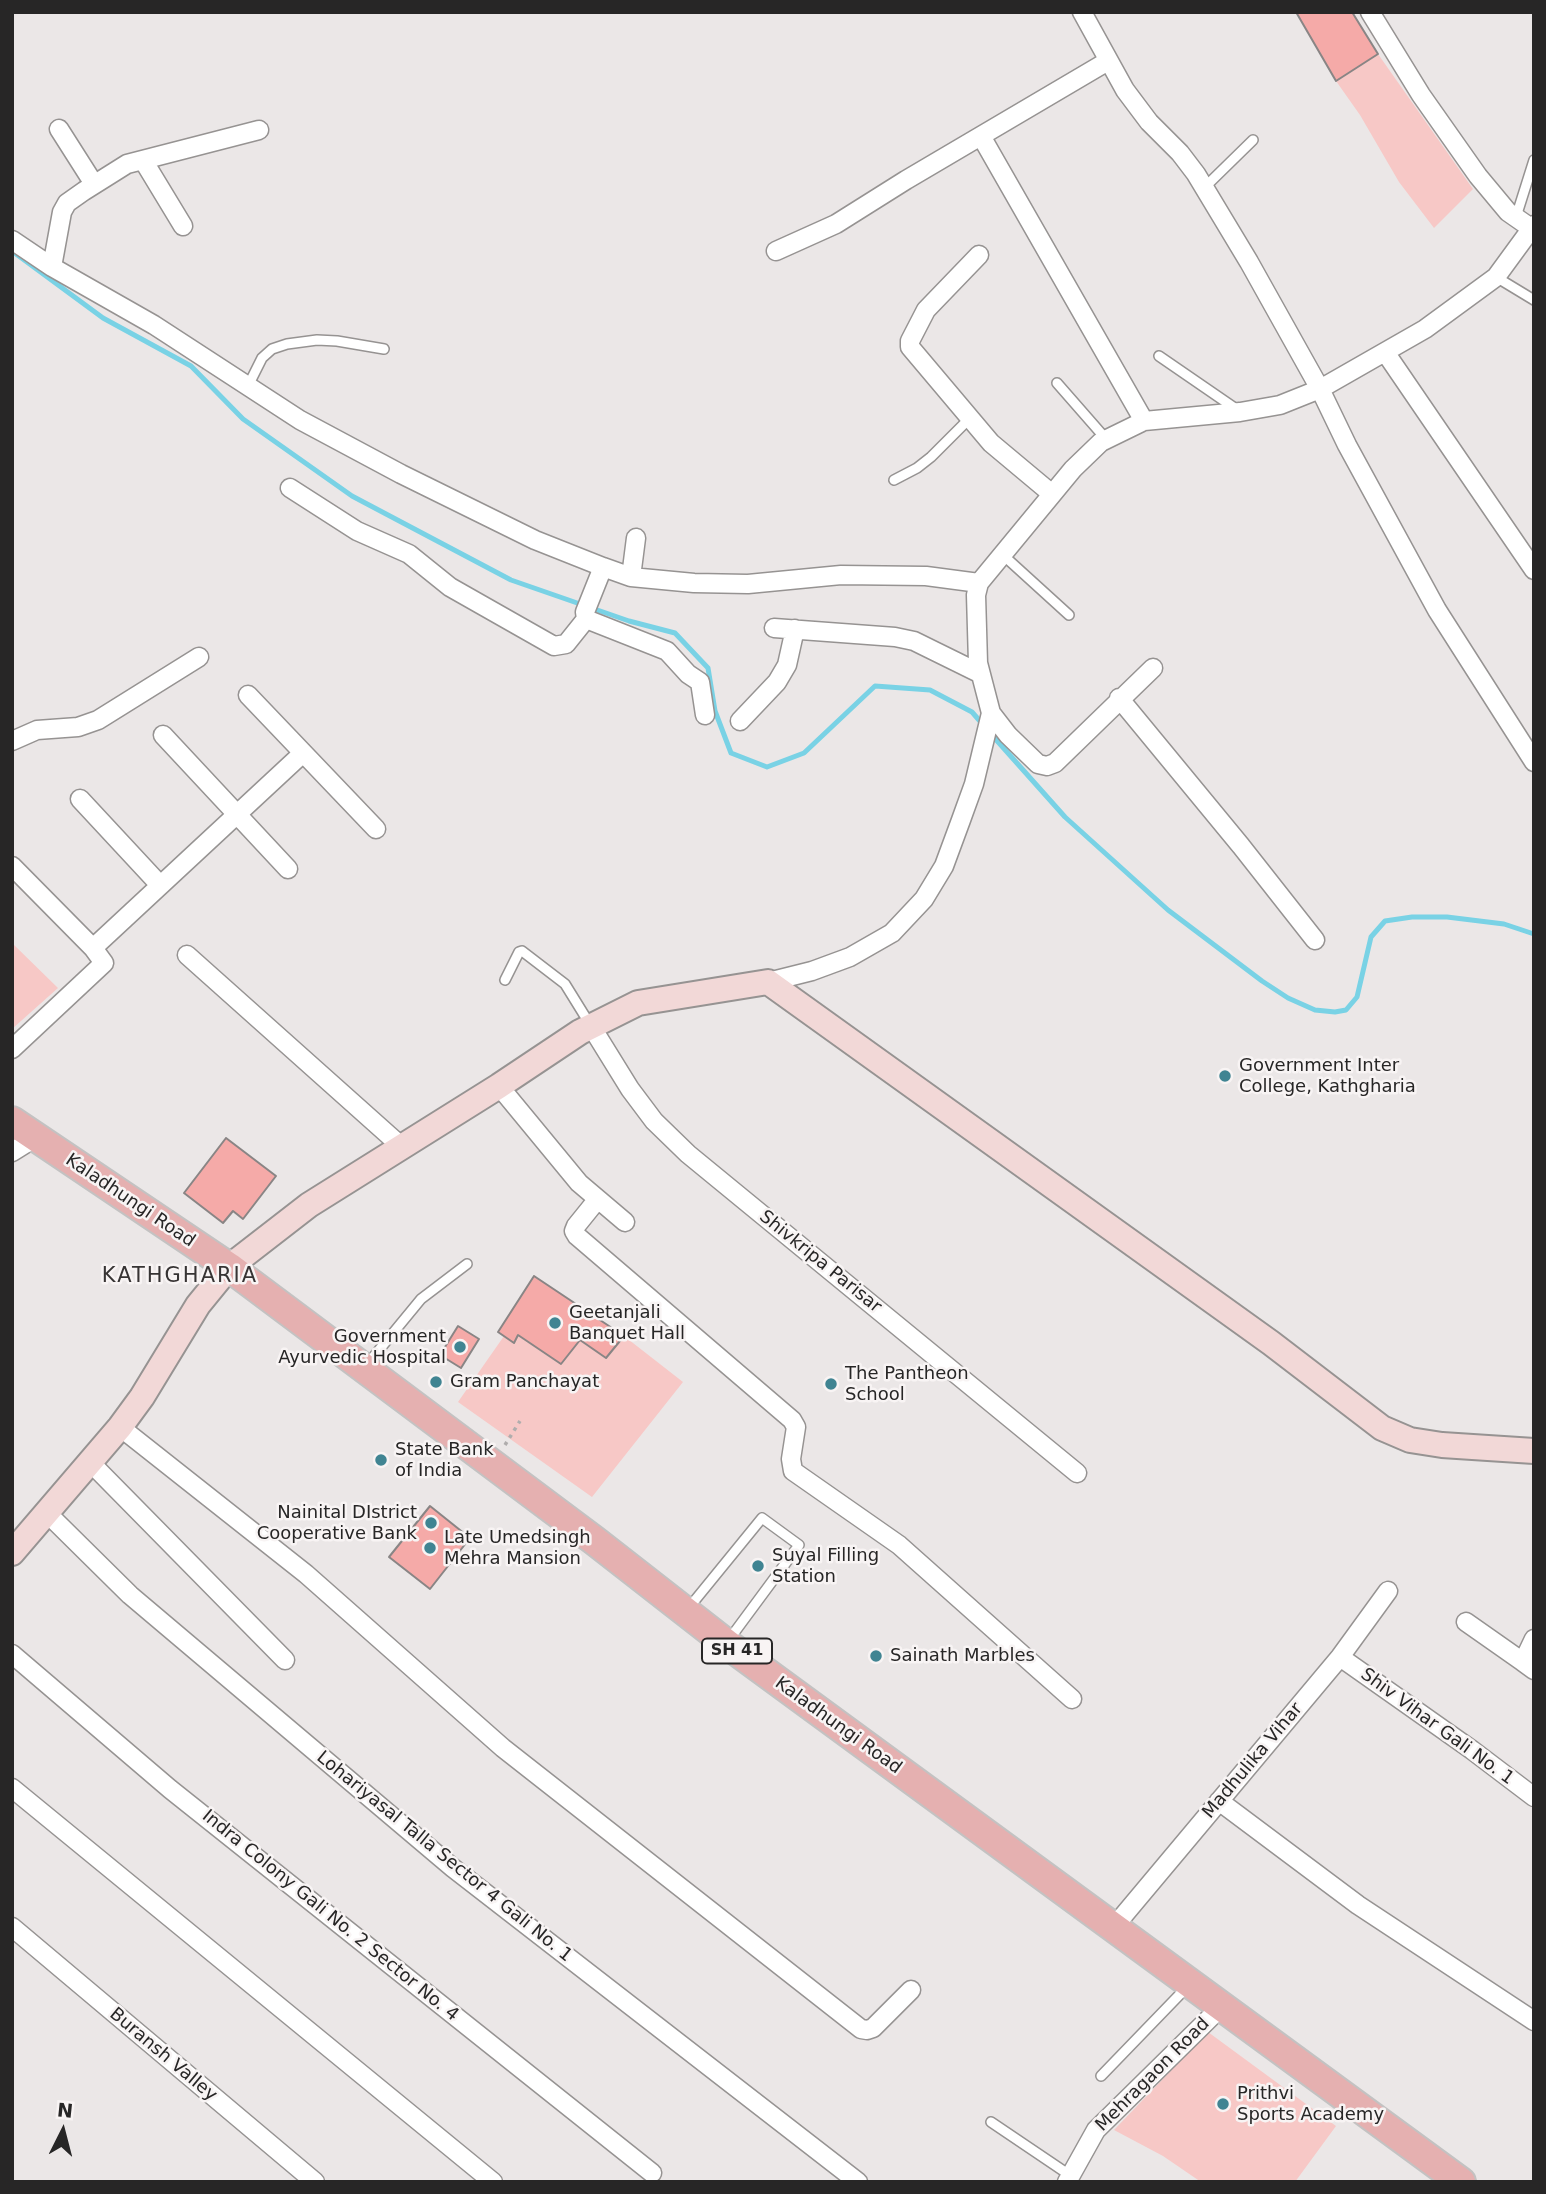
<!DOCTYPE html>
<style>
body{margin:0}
#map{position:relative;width:1546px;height:2194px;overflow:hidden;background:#ebe7e7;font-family:"DejaVu Sans",sans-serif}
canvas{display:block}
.frame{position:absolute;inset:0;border:14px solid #272626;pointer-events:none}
.north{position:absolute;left:28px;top:2096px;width:70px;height:70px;-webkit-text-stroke:5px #f8f4f4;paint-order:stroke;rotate:6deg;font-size:19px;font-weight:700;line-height:28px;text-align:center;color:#272626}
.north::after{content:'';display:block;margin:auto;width:24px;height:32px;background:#272626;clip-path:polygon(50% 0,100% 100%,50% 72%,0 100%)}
</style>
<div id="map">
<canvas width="1546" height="2194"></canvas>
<div class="frame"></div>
<div class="north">N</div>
</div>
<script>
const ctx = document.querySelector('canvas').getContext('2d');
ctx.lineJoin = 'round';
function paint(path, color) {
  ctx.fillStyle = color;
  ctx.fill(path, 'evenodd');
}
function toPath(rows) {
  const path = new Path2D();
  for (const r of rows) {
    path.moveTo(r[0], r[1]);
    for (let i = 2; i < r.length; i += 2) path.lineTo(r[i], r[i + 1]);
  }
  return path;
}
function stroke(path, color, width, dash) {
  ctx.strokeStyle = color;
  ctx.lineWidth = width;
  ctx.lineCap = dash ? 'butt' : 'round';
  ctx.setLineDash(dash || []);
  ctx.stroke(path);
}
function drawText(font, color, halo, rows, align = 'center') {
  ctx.font = font + ' "DejaVu Sans",sans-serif';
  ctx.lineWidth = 5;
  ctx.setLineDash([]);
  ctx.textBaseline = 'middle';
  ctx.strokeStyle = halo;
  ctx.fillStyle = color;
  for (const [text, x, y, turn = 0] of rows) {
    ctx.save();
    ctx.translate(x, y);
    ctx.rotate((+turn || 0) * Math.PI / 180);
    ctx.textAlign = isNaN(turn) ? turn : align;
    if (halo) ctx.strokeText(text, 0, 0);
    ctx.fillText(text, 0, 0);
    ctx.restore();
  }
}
const green = toPath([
 [1378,54,1473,189,1434,228,1399,182,1360,115,1336,81],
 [12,943,58,988,12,1029],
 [518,1335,580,1340,606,1358,624,1336,683,1382,592,1497,458,1402,504,1336,513,1342],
 [1208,2032,1336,2126,1295,2182,1201,2182,1163,2156,1114,2130]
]);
const stream = toPath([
 [12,251,103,318,191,366,243,419,352,496,511,580,629,621,675,633,708,668,715,711,731,753,767,767,804,753,875,686,930,690,972,712,985,727],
 [991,734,1065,817,1168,910,1262,981,1288,998,1315,1010,1335,1012,1346,1010,1357,997,1371,937,1385,921,1412,917,1447,917,1504,924,1534,934]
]);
const building = toPath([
 [1296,12,1352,12,1378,54,1336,81,1296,12],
 [226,1138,276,1176,243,1219,233,1211,223,1223,184,1193,226,1138],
 [534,1276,624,1336,606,1358,580,1340,561,1364,518,1335,514,1343,498,1332,534,1276],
 [458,1326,479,1339,461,1368,440,1355,458,1326],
 [430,1506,470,1538,430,1589,389,1557,430,1506]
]);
const path = toPath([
 [505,1445,520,1421]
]);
const lane = toPath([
 [1205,187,1253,140],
 [1516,217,1534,160],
 [1496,277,1534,300],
 [1159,356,1239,411],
 [1057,383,1106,439],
 [248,386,262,358,272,349,287,344,317,340,337,341,384,349],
 [894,480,917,468,931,457,970,418],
 [1003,555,1069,615],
 [505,980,519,952,522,951,565,984,591,1026],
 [365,1367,421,1299,467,1264],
 [687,1610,762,1518,799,1545,728,1641],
 [1101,2076,1187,1987],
 [991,2122,1071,2176]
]);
const street = toPath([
 [1082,12,1125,90,1149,122,1180,153,1196,174,1249,262,1320,389,1347,445,1437,610,1534,762],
 [1370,12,1421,95,1478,176,1508,212,1531,228],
 [59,129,94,184],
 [981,136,1144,421],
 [143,160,183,226],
 [12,240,52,267,154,325,300,420,401,474,535,540,603,567,631,577,694,583,748,584,841,575,926,576,979,583],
 [776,251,836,224,906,180,1108,61],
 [979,255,926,310,910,341,910,347,991,443,1052,494],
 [52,267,62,212,67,203,84,191,127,164,259,130],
 [1385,352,1534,570],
 [290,488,357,531,409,554,450,587,554,646,566,644,586,619],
 [603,567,585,612,586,619,667,651,688,674,700,682,705,715],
 [631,577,636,538],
 [774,628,895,637,914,641,979,673],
 [1153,668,1055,763,1047,766,1038,764,1008,735,991,713,978,663,976,595,979,583,1073,469,1101,442,1144,421,1240,412,1280,405,1320,389,1425,329,1496,277,1534,225],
 [248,695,376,829],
 [1119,698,1241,846,1315,940],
 [740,721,777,682,787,665,795,629],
 [163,735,288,869],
 [12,741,37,730,78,727,98,720,199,657],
 [80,799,159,884],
 [12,866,93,948,104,963,12,1049],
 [93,948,303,753],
 [187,955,402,1147],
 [768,982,812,971,850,957,892,933,924,899,944,866,961,820,974,784,991,713],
 [591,1026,630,1089,654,1121,688,1154,1077,1473],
 [499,1086,579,1183,625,1222],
 [12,1152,36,1137],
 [597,1200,576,1226,574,1231,577,1236,792,1420,796,1427,791,1459,793,1471,899,1545,1072,1699],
 [120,1427,306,1574,503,1748,861,2029,867,2030,873,2028,911,1990],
 [90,1462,285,1660],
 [47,1513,130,1595,453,1868,858,2182],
 [1466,1622,1523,1662],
 [1534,1639,1523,1662,1534,1670],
 [12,1654,170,1789,652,2173],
 [1340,1657,1472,1750,1534,1797],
 [12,1788,493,2182],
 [1219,1801,1358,1905,1534,2021],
 [12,1927,315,2182],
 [1113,1928,1340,1657,1388,1591],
 [1067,2182,1096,2130,1221,2007]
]);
const secondary = toPath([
 [12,1553,120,1427,142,1397,198,1305,229,1267,309,1205,499,1086,580,1032,638,1003,768,982,1271,1343,1382,1428,1410,1440,1442,1445,1534,1451]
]);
const primary = toPath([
 [12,1121,229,1267,595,1541,727,1644,1461,2182]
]);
const markers = [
 [1225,1076,7,"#408492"],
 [555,1323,7,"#408492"],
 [460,1347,7,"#408492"],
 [436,1382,7,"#408492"],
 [831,1384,7,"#408492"],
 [381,1460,7,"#408492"],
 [431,1523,7,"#408492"],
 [430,1548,7,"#408492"],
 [758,1566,7,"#408492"],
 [876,1656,7,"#408492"],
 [1223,2104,7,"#408492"]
];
const shields = [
 [737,1651,70]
];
const shieldNames = [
 ["SH 41",737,1651]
];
const poiNames = [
 ["Government Inter",1239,1066],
 ["College, Kathgharia",1239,1087],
 ["Geetanjali",569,1313],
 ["Banquet Hall",569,1334],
 ["Government",446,1337,"right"],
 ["Ayurvedic Hospital",446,1358,"right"],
 ["The Pantheon",845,1374],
 ["School",845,1395],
 ["Gram Panchayat",450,1382],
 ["State Bank",395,1450],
 ["of India",395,1471],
 ["Nainital DIstrict",417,1513,"right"],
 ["Cooperative Bank",417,1534,"right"],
 ["Late Umedsingh",444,1538],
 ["Mehra Mansion",444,1559],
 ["Suyal Filling",772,1556],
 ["Station",772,1577],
 ["Sainath Marbles",890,1656],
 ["Prithvi",1237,2094],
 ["Sports Academy",1237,2115]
];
const streetNames = [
 ["Kaladhungi Road",130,1201,34],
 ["Shivkripa Parisar",820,1262,39],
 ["Kaladhungi Road",838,1726,36],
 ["Shiv Vihar Gali No. 1",1437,1727,36],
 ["Madhulika Vihar",1253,1761,-50],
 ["Lohariyasal Talla Sector 4 Gali No. 1",444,1857,39],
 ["Indra Colony Gali No. 2 Sector No. 4",330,1916,39],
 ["Buransh Valley",163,2055,40],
 ["Mehragaon Road",1153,2075,-45]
];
const quarterNames = [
 ["KATHGHARIA",180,1277]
];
paint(green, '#f7c8c6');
stroke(stream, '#79d2e5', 5);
paint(building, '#f5aaa8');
stroke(building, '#898585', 2);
stroke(lane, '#969392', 12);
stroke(street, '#969392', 21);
stroke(secondary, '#969392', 28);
stroke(primary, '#c3c2c2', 32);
stroke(path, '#b0adad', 3.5, [3.5, 5]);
stroke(lane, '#fff', 9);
stroke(street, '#fff', 18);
stroke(secondary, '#f2d8d7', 24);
stroke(primary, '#e5b0b0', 28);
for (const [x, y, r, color] of markers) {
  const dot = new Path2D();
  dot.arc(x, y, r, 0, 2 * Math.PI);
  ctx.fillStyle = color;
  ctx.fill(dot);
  stroke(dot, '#f8f4f4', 2.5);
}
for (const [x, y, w] of shields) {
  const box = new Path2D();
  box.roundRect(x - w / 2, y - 12.5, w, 25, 5);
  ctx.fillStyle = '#f8f4f4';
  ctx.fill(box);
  stroke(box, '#272626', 2);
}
drawText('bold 16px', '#272626', null, shieldNames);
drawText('18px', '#272626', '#f8f4f4', poiNames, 'left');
drawText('18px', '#272626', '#f8f4f4', streetNames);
ctx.letterSpacing = '2px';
drawText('21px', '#373434', '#f8f4f4', quarterNames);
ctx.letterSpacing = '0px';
</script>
